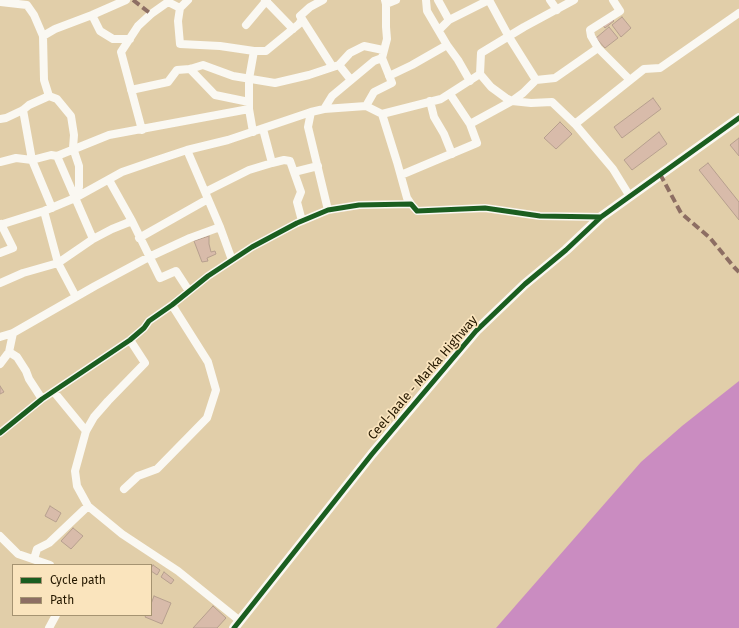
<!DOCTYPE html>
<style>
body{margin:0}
#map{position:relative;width:739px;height:628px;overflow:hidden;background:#e1cea9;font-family:"Fira Sans",sans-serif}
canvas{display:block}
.legend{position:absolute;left:12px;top:564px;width:140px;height:52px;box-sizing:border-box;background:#fae4bd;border:1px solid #a59371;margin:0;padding:5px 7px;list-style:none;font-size:12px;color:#261900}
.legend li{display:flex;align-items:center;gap:8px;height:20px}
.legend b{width:20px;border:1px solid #a59371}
</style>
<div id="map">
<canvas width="739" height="628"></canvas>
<ul class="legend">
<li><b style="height:5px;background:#1b5e20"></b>Cycle path</li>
<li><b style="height:5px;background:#8d6e63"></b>Path</li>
</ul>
</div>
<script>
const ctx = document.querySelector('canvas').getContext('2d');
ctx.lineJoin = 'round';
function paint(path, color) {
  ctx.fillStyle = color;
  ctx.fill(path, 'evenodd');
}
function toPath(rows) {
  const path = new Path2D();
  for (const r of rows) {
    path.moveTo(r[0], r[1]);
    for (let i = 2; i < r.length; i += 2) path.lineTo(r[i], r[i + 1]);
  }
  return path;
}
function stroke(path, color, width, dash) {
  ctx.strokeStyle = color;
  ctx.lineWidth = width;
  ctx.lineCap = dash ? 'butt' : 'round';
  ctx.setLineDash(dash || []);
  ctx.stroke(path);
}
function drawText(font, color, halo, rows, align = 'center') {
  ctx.font = font + ' "Fira Sans",sans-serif';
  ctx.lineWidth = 3.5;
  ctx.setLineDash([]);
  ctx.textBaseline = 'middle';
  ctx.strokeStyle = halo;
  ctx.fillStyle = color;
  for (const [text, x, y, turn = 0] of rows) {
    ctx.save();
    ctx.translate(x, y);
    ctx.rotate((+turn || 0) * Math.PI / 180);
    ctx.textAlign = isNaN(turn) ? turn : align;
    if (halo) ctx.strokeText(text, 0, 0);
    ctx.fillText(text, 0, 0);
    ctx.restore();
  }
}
const water = toPath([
 [739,381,739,628,496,628,641,462,682,426]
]);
const building = toPath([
 [610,17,614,21,605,28,602,24,610,17],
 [622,17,631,28,621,37,612,25,622,17],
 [609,27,618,38,605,48,596,38,609,27],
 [653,98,661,109,622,138,614,127,653,98],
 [560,122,572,134,556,149,544,138,560,122],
 [659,132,667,144,632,170,624,160,659,132],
 [739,138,739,156,730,145,739,138],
 [708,163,739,202,739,220,699,170,708,163],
 [209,236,209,244,211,252,215,251,216,254,207,258,208,261,202,262,194,241,209,236],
 [0,386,4,392,0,394,0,386],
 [50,506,61,513,56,522,45,516,50,506],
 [73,528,83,536,71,549,61,541,73,528],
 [153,565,160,570,157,575,151,571,151,568,153,565],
 [164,572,174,580,171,584,161,577,164,572],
 [154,596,171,603,162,624,145,617,146,615,151,615,151,604,154,596],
 [213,606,226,618,217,628,193,628,213,606]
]);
const minor = toPath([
 [265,0,293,29],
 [426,0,427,11,447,45,458,60,470,81],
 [438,0,449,20],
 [489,0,509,37,536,80],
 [550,0,557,10],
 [0,2,27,5,34,15,43,36,44,80,49,96,57,99,71,116,74,135,73,148,79,166,79,187,75,198],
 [386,4,396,0],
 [180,8,178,21,180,44,220,46,254,51,266,51,299,24,302,19,300,16,310,7,323,0],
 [92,15,100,31,113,39,130,39],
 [302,19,332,66],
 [246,25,267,0],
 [439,30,449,20,489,0],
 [43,36,55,29,92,15,126,0],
 [598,48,591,36,590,30,620,11,613,0],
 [339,65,351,80],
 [190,69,215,95,249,102],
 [480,74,491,87,506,98,512,101,531,103,552,102,575,124,613,169,629,195],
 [389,76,412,65,447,45],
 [131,90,168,82,177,70,190,69,203,65,233,76,275,83,309,75,339,65,350,53,364,46,383,50],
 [430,101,434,117,444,134,452,154],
 [366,106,374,92,392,83,382,58],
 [324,109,332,96,374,61,382,58,387,39,386,27,386,4,385,0],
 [23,110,32,160,52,208],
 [311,112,308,127,328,210],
 [382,114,397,162,407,198,411,204],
 [0,119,6,118,23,110,29,105,49,96],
 [470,124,512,101,523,93,536,80,555,78,598,48,630,80],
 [575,124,644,69,660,68,739,13],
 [263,129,272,163,284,160,290,161,301,192,297,202,302,221],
 [142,130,121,52,138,26,151,14,168,2,180,8,188,0],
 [253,132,249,109,249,79,254,51],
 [187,150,220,227,232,260],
 [57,156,93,239],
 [0,162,16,158,32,160,51,155,57,156,109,135,249,109],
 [294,172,318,166],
 [401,175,477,143,470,124,450,94],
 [109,180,132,221,160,278,176,271,189,291],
 [205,192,249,170,272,163],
 [44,211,58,263,76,297],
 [0,225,44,211,75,198,122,172,151,162,187,150,228,140,311,112,324,109,366,106,382,114,441,99,480,74,481,53,524,27,574,0],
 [139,238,208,199],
 [0,253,13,248,1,224],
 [0,283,23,273,58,263,93,239,112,229,132,221],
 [0,337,13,333,95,286,149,257,190,238,220,227],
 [130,340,145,363,108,401,94,417,86,431,75,471,77,486,88,506,122,534,178,571,240,621],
 [9,352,17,357,26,371,29,379,42,399],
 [0,364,9,352,13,333],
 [54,392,86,431],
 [0,433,42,399,130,340,144,328,149,321,172,305,208,276,252,247,297,223,328,210,359,205,411,204,417,211,485,208,540,216,601,217],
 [124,489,138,476,157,469,207,418,216,390,208,362,172,305],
 [0,536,18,554,50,565],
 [34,559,37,549,49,543,88,506],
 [49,628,56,615]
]);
const tertiary = toPath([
 [234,628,372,454,476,331,525,284,566,250,601,217,739,118]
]);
const quiet = toPath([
 [133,0,151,14],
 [660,174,681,213,710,238,734,267,739,272]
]);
const cycleway = toPath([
 [0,433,42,399,130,340,144,328,149,321,172,305,208,276,252,247,297,223,328,210,359,205,411,204,417,211,485,208,540,216,601,217],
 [234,628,372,454,476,331,525,284,566,250,601,217,739,118]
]);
const streetNames = [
 ["Ceel-Jaale - Marka Highway",423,378,-49]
];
paint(water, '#ca8cc1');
paint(building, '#d8bbaa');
stroke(building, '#b69f8e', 1);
stroke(minor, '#faf8f2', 8);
stroke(tertiary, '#faf8f2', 10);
stroke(quiet, '#8d6e63', 4, [8, 4]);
stroke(cycleway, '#1b5e20', 5);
drawText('13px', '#261900', '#fae4bd', streetNames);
</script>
